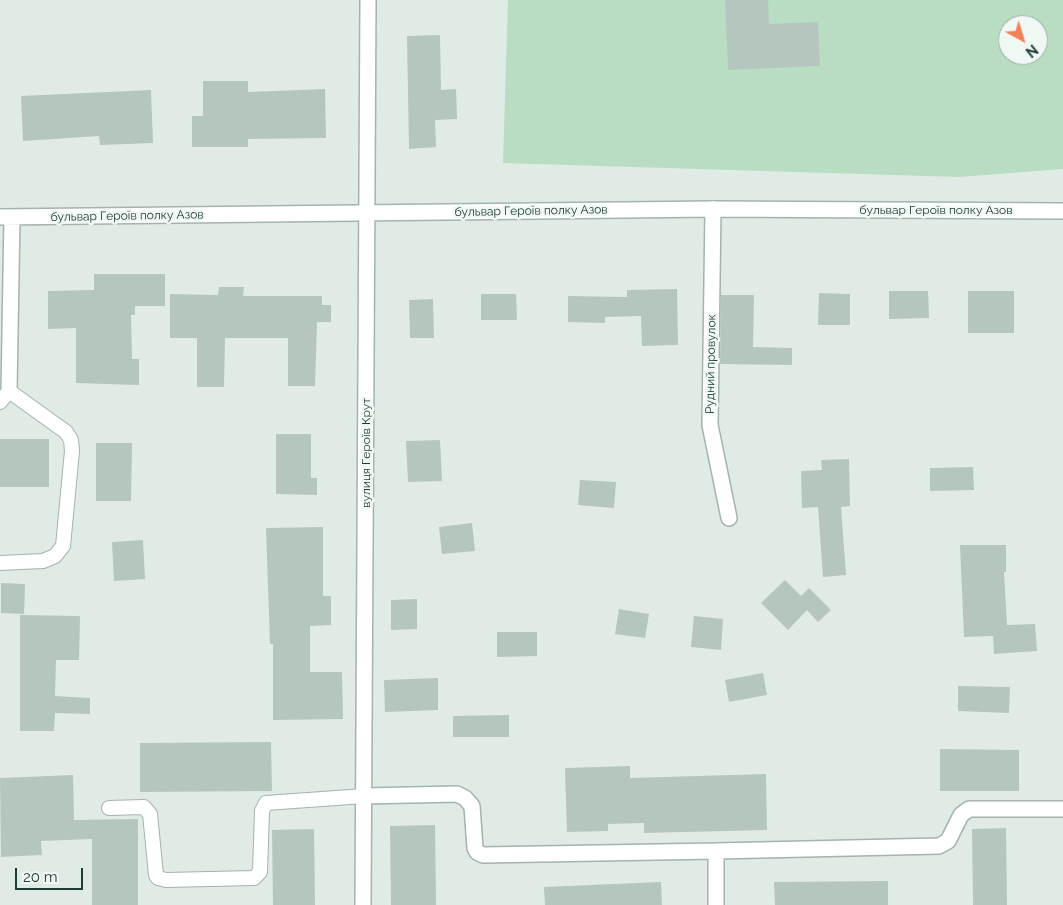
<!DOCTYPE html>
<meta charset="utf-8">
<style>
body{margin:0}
#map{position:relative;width:1063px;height:905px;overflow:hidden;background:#e0ebe6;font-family:Raleway,sans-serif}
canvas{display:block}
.north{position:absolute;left:998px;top:15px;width:50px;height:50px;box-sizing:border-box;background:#f0f8f4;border:1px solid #9dada8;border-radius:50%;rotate:141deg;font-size:14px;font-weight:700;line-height:20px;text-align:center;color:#203c35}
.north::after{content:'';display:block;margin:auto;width:18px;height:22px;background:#f48055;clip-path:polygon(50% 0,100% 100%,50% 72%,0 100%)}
.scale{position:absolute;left:15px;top:868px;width:68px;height:22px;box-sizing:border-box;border:2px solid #203c35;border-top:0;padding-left:6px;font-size:15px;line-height:18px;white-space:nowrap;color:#203c35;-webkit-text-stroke:4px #f0f8f4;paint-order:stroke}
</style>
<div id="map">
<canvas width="1063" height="905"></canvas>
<div class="north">N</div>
<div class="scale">20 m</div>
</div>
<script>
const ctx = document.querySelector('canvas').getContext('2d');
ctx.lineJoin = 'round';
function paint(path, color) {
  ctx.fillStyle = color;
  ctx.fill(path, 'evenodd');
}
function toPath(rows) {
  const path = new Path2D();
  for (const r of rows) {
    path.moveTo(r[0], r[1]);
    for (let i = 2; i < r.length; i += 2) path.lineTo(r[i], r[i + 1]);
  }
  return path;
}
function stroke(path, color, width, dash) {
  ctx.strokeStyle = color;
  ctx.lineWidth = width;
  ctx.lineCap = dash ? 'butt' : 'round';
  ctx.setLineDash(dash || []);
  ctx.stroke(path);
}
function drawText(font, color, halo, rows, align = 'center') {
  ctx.font = font + ' Raleway,sans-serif';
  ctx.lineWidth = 5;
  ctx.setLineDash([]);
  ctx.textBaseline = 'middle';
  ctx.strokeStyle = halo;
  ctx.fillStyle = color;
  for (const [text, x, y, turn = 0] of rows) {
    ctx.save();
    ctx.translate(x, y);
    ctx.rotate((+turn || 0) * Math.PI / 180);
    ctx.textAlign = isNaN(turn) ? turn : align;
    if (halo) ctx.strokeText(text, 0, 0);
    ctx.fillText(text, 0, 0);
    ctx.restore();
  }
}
const green = toPath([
 [508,0,1063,0,1063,169,959,177,503,163],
 [1008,25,1038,25,1038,55,1008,55]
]);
const building = toPath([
 [725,0,768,0,769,24,818,22,820,66,728,70],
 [440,35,441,90,456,89,457,119,435,120,436,147,409,149,407,36],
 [203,81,248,81,248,92,325,89,326,138,248,139,248,147,192,147,192,116,203,116],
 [151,90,153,143,100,145,99,136,23,141,21,96],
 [94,274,165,274,165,306,135,306,135,315,131,315,132,359,139,359,139,385,76,383,76,328,48,329,48,291,94,290],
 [219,287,244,287,243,296,322,296,322,305,331,305,331,322,317,322,315,386,288,386,288,338,225,338,224,387,197,387,197,338,170,338,170,294,218,295],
 [677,289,678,345,642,346,641,316,605,317,605,323,568,322,568,296,627,297,627,290],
 [889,291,928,291,929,318,889,319],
 [968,291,1014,291,1014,333,968,333],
 [819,293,850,294,850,325,818,325],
 [481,294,516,294,517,320,481,320],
 [721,295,754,295,753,347,792,348,792,365,720,364],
 [433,299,434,338,410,338,409,300],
 [276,434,311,434,311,478,317,478,317,495,276,494],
 [0,439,49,439,49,487,0,487],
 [440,440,442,481,408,482,406,441],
 [96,443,132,443,131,501,96,501],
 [849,459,850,506,841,507,846,575,823,577,818,507,802,508,801,471,822,470,821,460],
 [973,467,974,490,930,491,930,468],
 [580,480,616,482,614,508,578,505],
 [472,523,475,551,442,554,439,527],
 [323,527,323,596,331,596,331,625,310,626,310,672,342,672,343,719,273,720,273,644,270,644,266,528],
 [143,540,145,579,114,581,112,542],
 [960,545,1006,545,1006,572,1004,572,1007,625,1035,624,1037,651,994,654,993,636,964,637],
 [785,580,801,596,809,588,831,610,818,622,807,610,788,630,761,603],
 [1,583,25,584,24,614,1,613],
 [417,599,417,629,391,630,391,600],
 [619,609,649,614,645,638,615,634],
 [20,615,80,616,79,660,56,660,55,696,90,698,90,714,55,713,54,731,20,731],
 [694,616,723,619,721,650,691,647],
 [497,632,537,632,537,656,497,657],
 [763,673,767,695,729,702,725,680],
 [438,678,438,710,385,712,384,680],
 [958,686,1010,687,1009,713,958,711],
 [509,715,509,737,453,737,453,716],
 [271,742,272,791,140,792,140,743],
 [940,749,1019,750,1019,791,940,791],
 [630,766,630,778,766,774,767,830,644,833,644,823,608,824,608,831,567,832,565,768],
 [73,775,74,820,138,819,138,905,92,905,92,839,41,841,42,855,1,857,0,778],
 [435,825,436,905,391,905,390,826],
 [1006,828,1007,905,973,905,972,829],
 [314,829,315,905,273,905,272,830],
 [888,881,888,905,775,905,774,882],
 [661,882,662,905,545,905,544,887]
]);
const service = toPath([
 [0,402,9,391,66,432,71,440,72,451,63,546,55,556,43,561,0,563],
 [109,808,144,807,150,814,156,875,158,878,166,880,254,878,260,872,262,811,266,803,364,796]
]);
const minor = toPath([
 [713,209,710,425,729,518],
 [0,217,713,209,1063,211],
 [9,391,12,217],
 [364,796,457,794,465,798,472,806,475,848,477,852,483,855,716,851,716,905],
 [716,851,939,846,948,841,961,815,969,809,1063,809]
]);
const tertiary = toPath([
 [363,905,368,0]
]);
const streetNames = [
 ["бульвар Героїв полку Азов",936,210],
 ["бульвар Героїв полку Азов",531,211,-1],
 ["бульвар Героїв полку Азов",127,216,-1],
 ["Рудний провулок",711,364,-89],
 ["вулиця Героїв Крут",366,453,-90]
];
paint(green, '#b8ddc3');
paint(building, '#b5c6bf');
stroke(service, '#a3b3ad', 16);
stroke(minor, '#a3b3ad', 18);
stroke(tertiary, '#a3b3ad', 18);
stroke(service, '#fff', 14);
stroke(minor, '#fff', 15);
stroke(tertiary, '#fff', 15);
drawText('12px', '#203c35', '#f0f8f4', streetNames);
</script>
